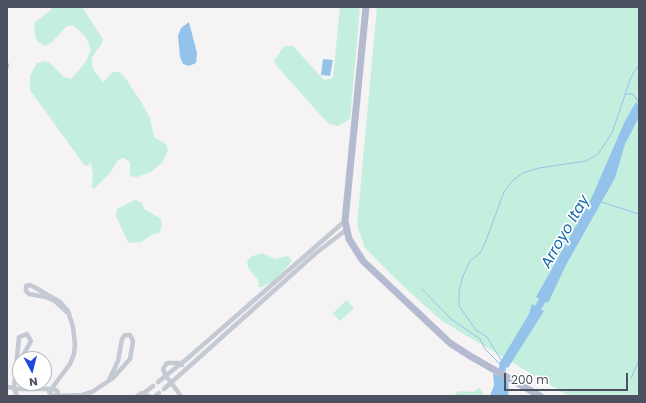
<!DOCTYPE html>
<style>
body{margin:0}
#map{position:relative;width:646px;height:403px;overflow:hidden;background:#f5f3f3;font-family:Poppins,sans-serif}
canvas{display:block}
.frame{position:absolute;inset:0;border:8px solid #4b5160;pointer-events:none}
.north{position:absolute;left:12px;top:351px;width:40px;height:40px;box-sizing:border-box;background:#fff;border:1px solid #b7b9bf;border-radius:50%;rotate:173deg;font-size:11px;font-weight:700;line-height:16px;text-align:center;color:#4b5160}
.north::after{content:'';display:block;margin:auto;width:14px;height:18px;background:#2246e0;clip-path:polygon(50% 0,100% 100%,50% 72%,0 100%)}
.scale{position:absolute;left:504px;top:373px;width:124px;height:18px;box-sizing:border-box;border:2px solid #4b5160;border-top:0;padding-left:5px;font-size:12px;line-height:14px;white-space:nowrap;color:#4b5160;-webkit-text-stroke:3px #fff;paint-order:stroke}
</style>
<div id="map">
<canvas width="646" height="403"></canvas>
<div class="frame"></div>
<div class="north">N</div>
<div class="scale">200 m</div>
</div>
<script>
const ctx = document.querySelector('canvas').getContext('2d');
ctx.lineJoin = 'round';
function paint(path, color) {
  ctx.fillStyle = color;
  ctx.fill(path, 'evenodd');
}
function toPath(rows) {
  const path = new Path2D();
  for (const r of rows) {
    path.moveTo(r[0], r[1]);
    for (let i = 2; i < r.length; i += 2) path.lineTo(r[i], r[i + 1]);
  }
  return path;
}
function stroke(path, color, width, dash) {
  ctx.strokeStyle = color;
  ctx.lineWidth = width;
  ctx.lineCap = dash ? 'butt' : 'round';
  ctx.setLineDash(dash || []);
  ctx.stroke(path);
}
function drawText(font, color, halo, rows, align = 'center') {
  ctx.font = font + ' Poppins,sans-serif';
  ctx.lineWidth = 3.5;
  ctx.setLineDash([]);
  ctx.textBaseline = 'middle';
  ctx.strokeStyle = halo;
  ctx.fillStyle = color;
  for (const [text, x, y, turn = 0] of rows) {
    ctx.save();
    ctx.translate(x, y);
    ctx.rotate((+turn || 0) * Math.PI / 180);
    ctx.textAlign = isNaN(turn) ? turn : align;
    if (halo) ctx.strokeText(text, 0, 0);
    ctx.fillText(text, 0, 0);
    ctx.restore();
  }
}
const green = toPath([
 [51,7,82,7,103,39,101,45,92,57,92,64,94,71,103,82,113,72,119,72,124,76,143,105,150,118,154,137,166,144,168,150,162,163,151,172,137,177,130,176,130,162,124,158,118,160,110,173,94,189,92,188,93,173,91,164,85,166,30,90,30,76,37,63,44,61,50,63,64,77,71,79,85,63,91,50,86,37,74,26,67,26,52,42,45,46,39,43,35,36,34,23,51,10],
 [340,7,360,7,350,119,338,126,330,124,323,118,275,64,274,61,284,46,293,46,324,80,333,78],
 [377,7,639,7,639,396,569,396,442,321,403,286,365,248,357,225],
 [135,200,142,203,144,209,161,219,162,226,159,233,153,234,141,242,133,243,128,242,116,216,117,209],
 [262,253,275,259,288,256,292,261,276,280,262,287,259,287,258,280,249,269,247,263,250,257],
 [347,300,354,308,340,321,333,313],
 [479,388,485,396,454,395,459,391,473,392]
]);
const water = toPath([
 [189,22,197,53,196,63,189,66,183,64,180,57,178,36,181,28],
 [323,59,333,60,330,76,321,75],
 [636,102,639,106,639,117,625,144,615,178,566,265,548,303,536,297,591,199,625,121],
 [532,304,544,311,508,368,499,364,529,314],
 [493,373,507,382,506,396,490,396,494,385]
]);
const stream = toPath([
 [626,94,633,94,639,103],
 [601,202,639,214],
 [422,289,451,319,480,339,485,349,503,367],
 [501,360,487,337,476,330,459,306,459,291,463,276,470,261,480,253,485,243,504,192,512,181,523,173,539,168,586,161,598,154,612,133,631,77,639,65],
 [631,378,639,360]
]);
const river = toPath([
 [534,315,547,292],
 [505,396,505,383,501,378,503,364,508,357]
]);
const street = toPath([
 [7,65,7,66],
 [158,382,188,358,345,221],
 [7,387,14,388,17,396],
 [14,388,19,337,27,334,31,341,21,359],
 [52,388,70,364,74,354,75,344,73,327,68,311,60,302,34,287,30,285,26,286,26,291,29,294,46,297,55,301,69,314],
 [15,389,50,389],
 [164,389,316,253,346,230],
 [144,393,153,386],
 [53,396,49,392,53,388,58,392,55,396],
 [56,396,82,395,92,392,113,378,130,359,133,341,130,335,125,335,122,339,118,361,109,380],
 [137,396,142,393,149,396],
 [155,396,159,393],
 [181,396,166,376,163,369,167,363,178,363,182,365]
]);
const primary = toPath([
 [366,7,345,221,349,239,363,261,450,343,470,356,540,396]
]);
const waterNames = [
 ["Arroyo Itay",566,232,-60]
];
paint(green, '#c4efdf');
paint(water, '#93c3ea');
stroke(stream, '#93c3ea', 1);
stroke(river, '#93c3ea', 7);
stroke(street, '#c4c9d3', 4.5);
stroke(primary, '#b4bbd0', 7);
drawText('italic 15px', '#1266ac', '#fff', waterNames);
</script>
